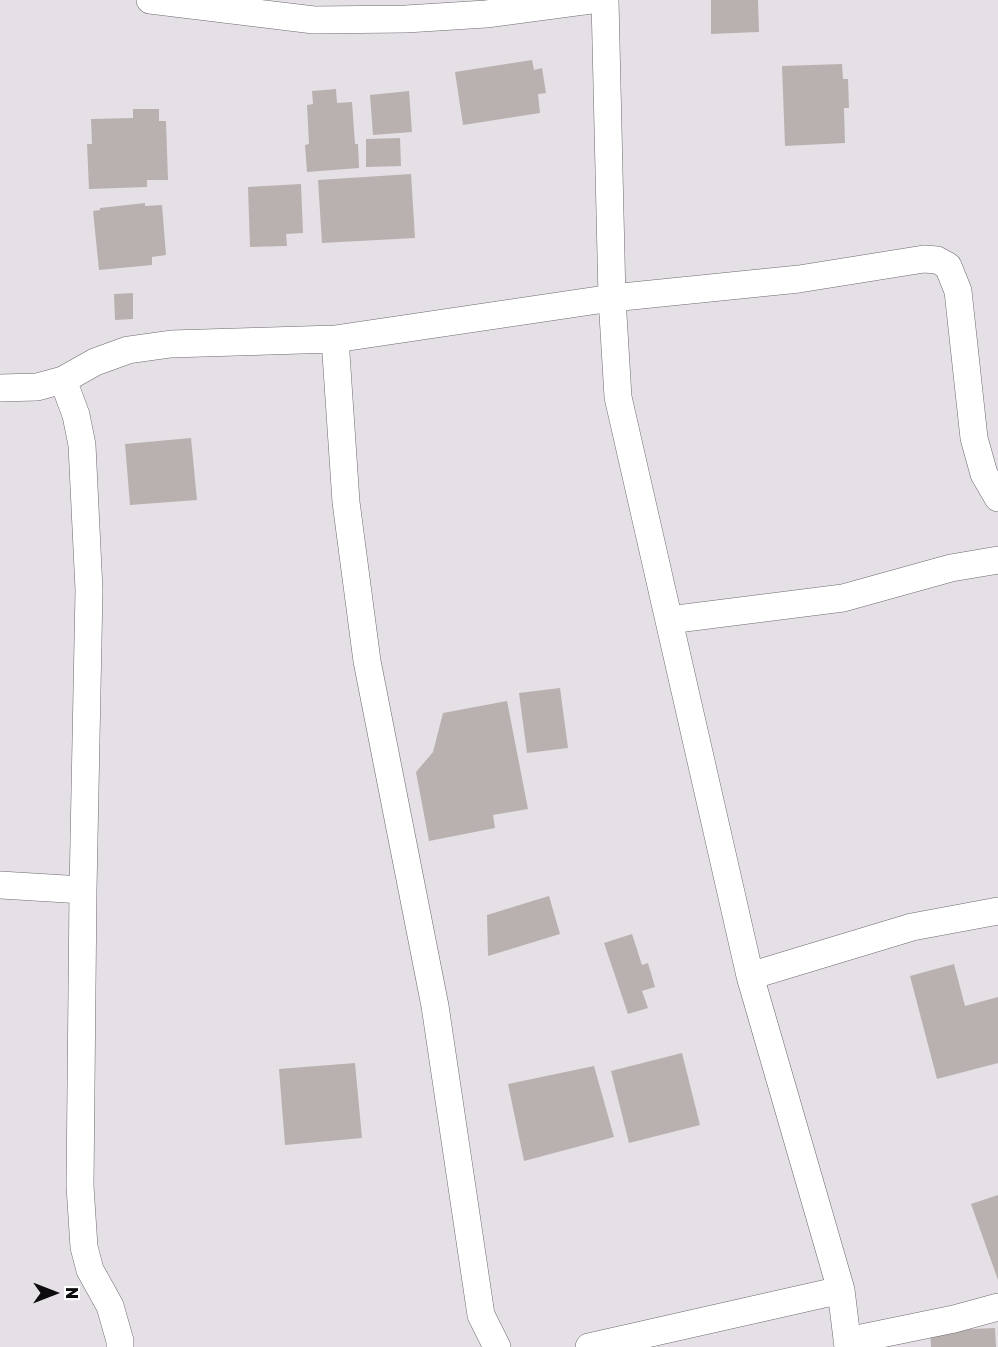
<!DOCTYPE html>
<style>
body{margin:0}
#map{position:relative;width:998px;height:1347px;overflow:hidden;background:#e4e0e6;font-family:"Golos Text",sans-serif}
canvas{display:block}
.north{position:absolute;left:24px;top:1263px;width:60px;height:60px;-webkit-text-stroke:4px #fff;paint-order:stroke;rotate:90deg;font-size:16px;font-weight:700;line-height:24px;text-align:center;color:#0e0c0e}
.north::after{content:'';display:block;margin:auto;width:21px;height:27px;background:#0e0c0e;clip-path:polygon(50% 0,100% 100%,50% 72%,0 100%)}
</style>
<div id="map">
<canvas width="998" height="1347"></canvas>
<div class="north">N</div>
</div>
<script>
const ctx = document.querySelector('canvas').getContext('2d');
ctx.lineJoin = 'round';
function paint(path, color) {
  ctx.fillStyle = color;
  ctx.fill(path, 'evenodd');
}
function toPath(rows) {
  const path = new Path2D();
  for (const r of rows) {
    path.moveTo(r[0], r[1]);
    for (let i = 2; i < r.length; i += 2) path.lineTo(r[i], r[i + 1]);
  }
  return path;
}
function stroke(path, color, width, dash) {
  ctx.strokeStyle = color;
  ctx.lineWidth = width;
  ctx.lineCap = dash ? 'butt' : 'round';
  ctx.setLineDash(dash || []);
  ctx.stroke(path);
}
const building = toPath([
 [711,0,758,0,759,32,711,34],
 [532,60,534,70,542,68,546,93,538,94,540,113,463,125,455,72],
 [842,64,843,79,848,79,849,108,844,108,845,143,785,146,782,66],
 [336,89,337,103,352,102,355,144,358,144,359,168,307,172,305,145,309,144,307,105,313,104,312,91],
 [409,91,412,132,373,135,370,95],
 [133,109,159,109,159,121,166,121,168,180,147,180,147,187,89,189,87,144,92,144,91,119,133,118],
 [400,138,401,166,366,167,366,139],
 [411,174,415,238,322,243,318,180],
 [301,184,303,233,286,234,287,246,250,247,248,187],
 [145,203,145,206,162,205,166,255,152,257,152,265,99,270,93,211,100,210,100,208],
 [133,293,133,319,115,320,114,294],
 [191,438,197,500,130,505,125,444],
 [560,688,568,748,527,753,519,693],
 [507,701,528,809,493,815,495,828,429,841,416,772,433,752,443,713],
 [549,896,560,934,488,956,487,915],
 [632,934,642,965,648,963,655,987,642,991,648,1008,628,1014,604,943],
 [954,964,965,1006,998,997,998,1063,937,1079,910,976],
 [682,1053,700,1125,629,1143,611,1071],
 [355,1063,362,1138,285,1145,279,1069],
 [594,1066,614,1137,524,1161,508,1084],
 [998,1195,998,1280,971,1204],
 [995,1328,996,1347,931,1347,930,1331]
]);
const street = toPath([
 [150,0,314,20,406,19,486,14,591,0],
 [605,0,612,298,618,397,750,976,841,1290,848,1347],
 [335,339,346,502,367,661,435,1006,481,1315,497,1347],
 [63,380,76,415,82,445,89,590,83,890,80,1186,84,1247,90,1270,110,1306,120,1341,120,1347],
 [0,388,37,387,63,380,95,362,128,350,171,344,335,339,612,298,799,279,924,259,937,260,948,266,958,291,974,438,984,474,998,498],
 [669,620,843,598,951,568,998,560],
 [0,885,83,890],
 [750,976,912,927,998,911],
 [847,1341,954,1319,998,1307],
 [589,1347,841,1290]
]);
paint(building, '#b9b1af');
stroke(street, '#6d696e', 28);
stroke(street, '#fff', 27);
</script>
